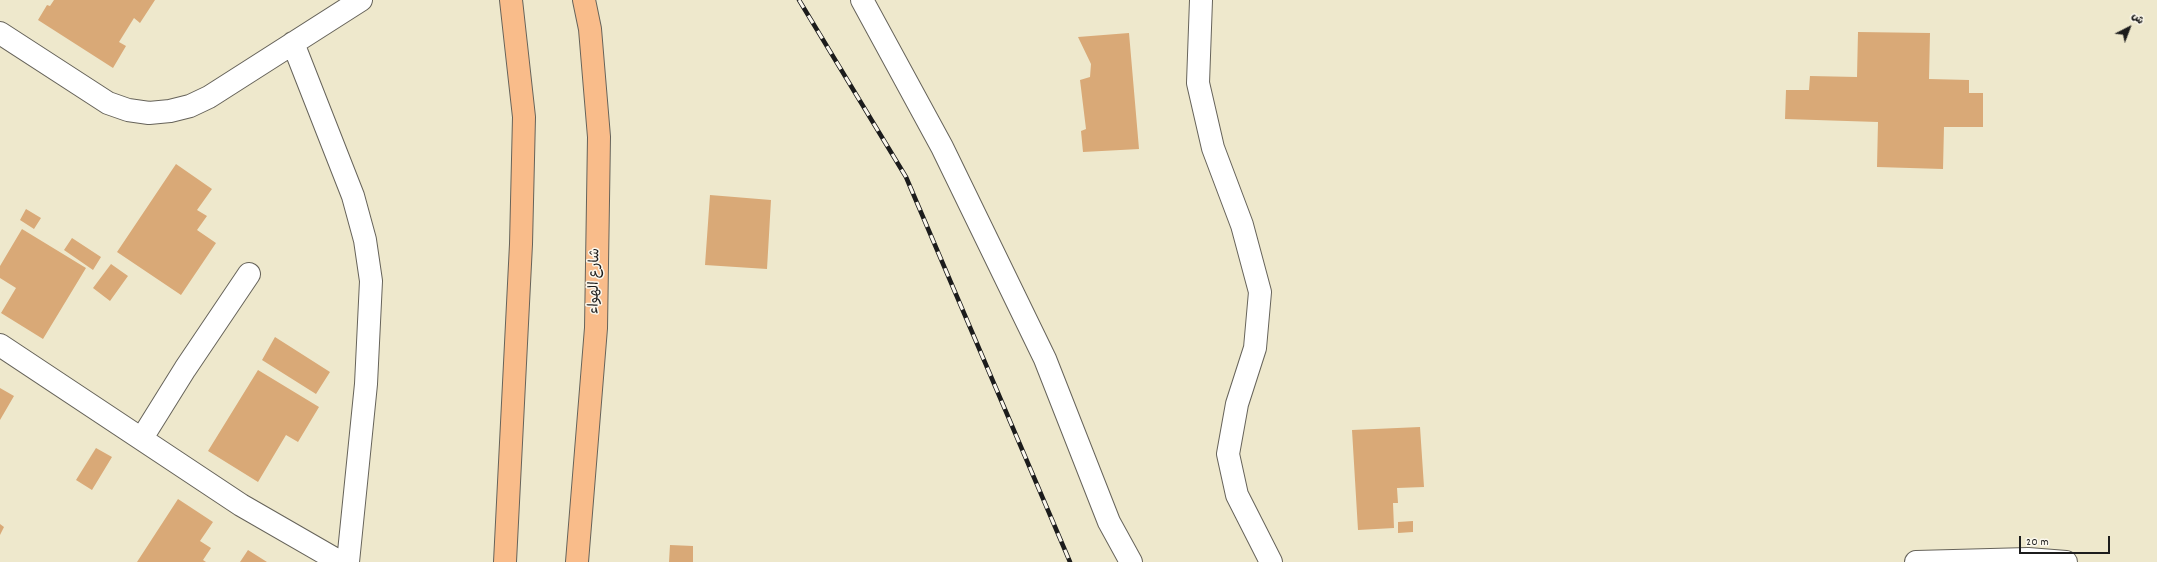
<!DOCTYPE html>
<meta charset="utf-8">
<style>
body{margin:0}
#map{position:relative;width:2157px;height:562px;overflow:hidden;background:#eee8cc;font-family:Dekko,"Playpen Sans Arabic",sans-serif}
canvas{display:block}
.north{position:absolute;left:2109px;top:8px;width:40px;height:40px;-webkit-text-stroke:3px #fbf7ec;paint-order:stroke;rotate:42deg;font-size:11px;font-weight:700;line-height:16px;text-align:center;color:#1c1c1c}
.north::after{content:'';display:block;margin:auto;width:14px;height:18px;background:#1c1c1c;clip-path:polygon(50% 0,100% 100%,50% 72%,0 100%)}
.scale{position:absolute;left:2019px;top:536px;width:91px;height:18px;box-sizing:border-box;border:2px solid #1c1c1c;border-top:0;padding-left:5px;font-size:12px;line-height:14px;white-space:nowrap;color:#1c1c1c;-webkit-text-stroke:3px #fbf7ec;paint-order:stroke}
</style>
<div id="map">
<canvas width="2157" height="562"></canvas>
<div class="north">ش</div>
<div class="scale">20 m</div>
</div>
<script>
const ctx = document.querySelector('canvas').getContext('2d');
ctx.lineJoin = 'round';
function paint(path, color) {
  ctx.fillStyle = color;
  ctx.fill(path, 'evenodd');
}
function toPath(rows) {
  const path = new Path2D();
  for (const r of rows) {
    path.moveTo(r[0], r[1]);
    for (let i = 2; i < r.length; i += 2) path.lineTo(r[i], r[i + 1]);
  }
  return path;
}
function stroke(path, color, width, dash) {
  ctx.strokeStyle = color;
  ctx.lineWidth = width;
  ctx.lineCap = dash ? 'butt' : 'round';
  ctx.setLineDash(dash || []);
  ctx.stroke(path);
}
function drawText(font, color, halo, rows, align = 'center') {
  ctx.font = font + ' Dekko,"Playpen Sans Arabic",sans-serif';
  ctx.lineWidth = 3;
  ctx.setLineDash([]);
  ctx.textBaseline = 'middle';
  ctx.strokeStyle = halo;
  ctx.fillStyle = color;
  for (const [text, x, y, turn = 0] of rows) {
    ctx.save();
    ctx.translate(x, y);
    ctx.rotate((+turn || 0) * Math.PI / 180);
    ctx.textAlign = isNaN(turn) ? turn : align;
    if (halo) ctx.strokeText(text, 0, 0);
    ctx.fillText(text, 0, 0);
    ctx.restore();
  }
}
const building = toPath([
 [54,0,155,0,140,23,134,18,119,42,126,46,113,68,38,20,47,5,50,6],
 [1858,32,1930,33,1929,79,1969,80,1969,93,1983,93,1983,127,1944,127,1943,169,1877,167,1878,122,1785,119,1786,90,1809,90,1810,76,1857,77],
 [1129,33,1139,149,1083,152,1081,131,1086,129,1080,80,1090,77,1091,64,1078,37],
 [176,164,212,189,197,210,207,216,197,230,216,243,181,295,117,252],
 [710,195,771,200,767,269,705,265],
 [26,209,41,218,34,229,20,220],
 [22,229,86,268,43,339,1,313,16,288,0,278,0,266],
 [72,238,101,257,93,270,64,250],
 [111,264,128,276,110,301,93,288],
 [275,337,330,372,316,394,262,360],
 [258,370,319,407,298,442,286,435,258,482,208,451],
 [0,388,14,396,0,420],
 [1420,427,1424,487,1397,488,1398,503,1393,503,1394,528,1358,530,1352,430],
 [96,448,112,457,92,490,76,480],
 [178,499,213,522,200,541,211,548,203,560,206,562,137,562],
 [1413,521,1413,532,1398,533,1398,522],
 [0,524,4,527,0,535],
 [670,545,693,546,693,562,669,562],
 [248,550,267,562,240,562]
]);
const minor = toPath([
 [862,0,942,147,1045,359,1109,522,1131,562],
 [1201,0,1198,83,1213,148,1242,225,1260,292,1255,348,1237,404,1228,454,1237,495,1271,562],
 [0,33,108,103,128,110,149,113,170,111,190,106,209,97,361,0],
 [293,43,353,196,365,240,371,281,366,384,348,562],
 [0,345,241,505,340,562],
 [142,438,185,369,249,274],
 [1916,562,2028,559,2066,562]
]);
const major = toPath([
 [505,562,521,244,524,117,511,0],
 [577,562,596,328,599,137,590,29,584,0]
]);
const rail = toPath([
 [799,0,906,177,1070,562]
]);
const streetNames = [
 ["شارع الهواء",596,281,-89]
];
paint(building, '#d9a977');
stroke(minor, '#66635a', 24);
stroke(major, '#66635a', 24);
stroke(minor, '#fff', 22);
stroke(major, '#f9bc8a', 22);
stroke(rail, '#1c1c1c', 4.5);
stroke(rail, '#fbf7ec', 3, [9]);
drawText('14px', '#1c1c1c', '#fbf7ec', streetNames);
</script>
